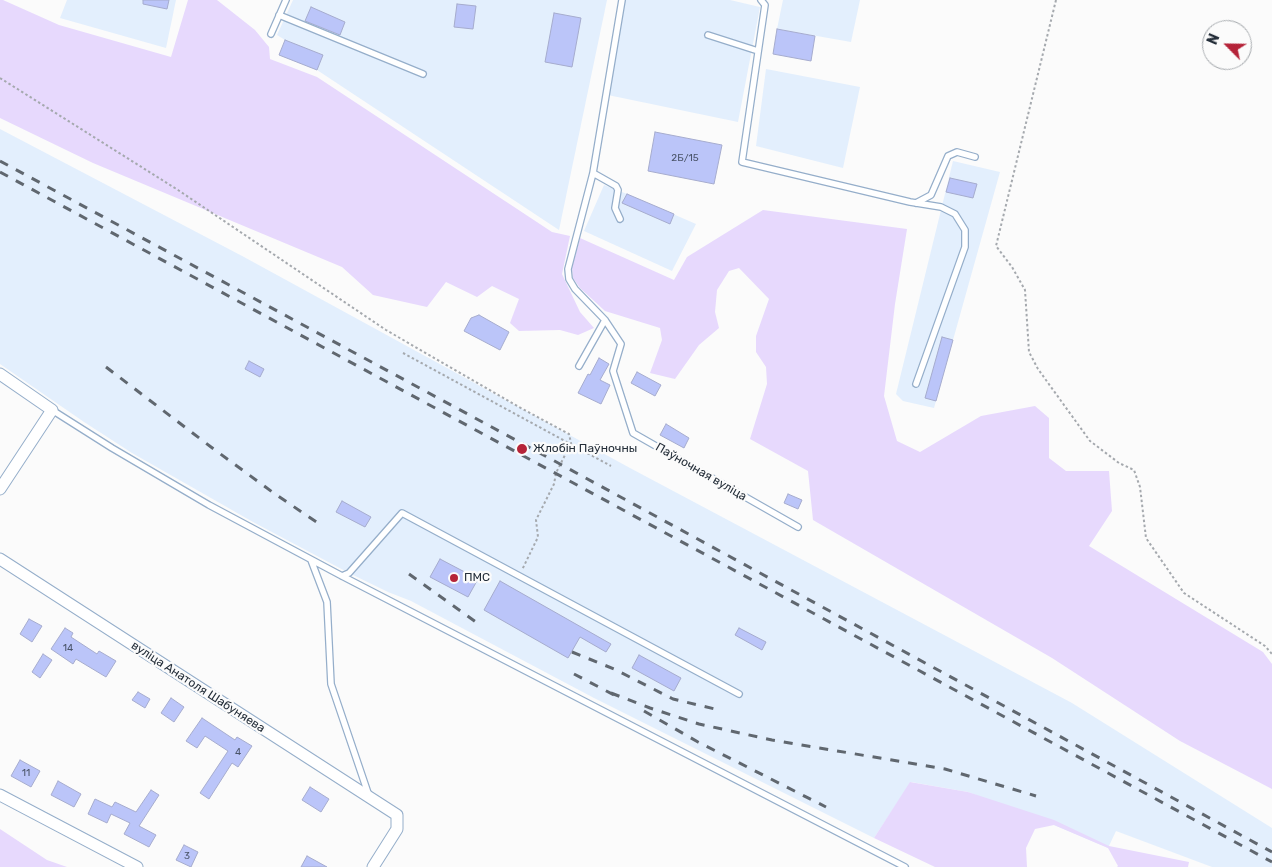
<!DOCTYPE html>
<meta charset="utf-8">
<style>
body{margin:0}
#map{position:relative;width:1272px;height:867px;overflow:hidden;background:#fbfbfb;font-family:Rubik,sans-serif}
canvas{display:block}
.north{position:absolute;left:1202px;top:20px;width:50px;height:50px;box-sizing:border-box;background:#fbfbfb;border:1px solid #a5a9ad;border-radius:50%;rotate:293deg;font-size:14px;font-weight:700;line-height:20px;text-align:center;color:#242e39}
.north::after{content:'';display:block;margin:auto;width:18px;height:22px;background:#b52339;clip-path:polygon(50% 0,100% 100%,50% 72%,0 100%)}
</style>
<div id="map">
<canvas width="1272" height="867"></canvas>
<div class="north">N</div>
</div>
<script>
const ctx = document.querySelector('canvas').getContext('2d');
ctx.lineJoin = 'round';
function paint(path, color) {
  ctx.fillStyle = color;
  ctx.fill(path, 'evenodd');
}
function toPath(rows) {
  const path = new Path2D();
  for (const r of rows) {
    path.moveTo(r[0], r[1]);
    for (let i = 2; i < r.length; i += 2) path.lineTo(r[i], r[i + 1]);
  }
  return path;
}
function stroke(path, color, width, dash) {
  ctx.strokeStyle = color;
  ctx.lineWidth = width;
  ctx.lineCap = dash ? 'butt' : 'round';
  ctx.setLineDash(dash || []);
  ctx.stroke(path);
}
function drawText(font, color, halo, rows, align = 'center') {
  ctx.font = font + ' Rubik,sans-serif';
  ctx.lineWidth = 4.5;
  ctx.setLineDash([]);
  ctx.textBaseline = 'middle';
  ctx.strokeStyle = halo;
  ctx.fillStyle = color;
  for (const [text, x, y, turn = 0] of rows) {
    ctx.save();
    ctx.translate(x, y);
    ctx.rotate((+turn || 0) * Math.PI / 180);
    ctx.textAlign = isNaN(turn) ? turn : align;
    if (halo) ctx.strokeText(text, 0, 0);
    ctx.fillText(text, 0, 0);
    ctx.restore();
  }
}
const built = toPath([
 [67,0,176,0,166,48,60,18],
 [293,0,607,0,559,230,317,70,279,55,285,40,277,35],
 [625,0,730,0,760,7,738,122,603,94],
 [783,0,860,0,851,42,777,29],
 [766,69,860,87,843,168,756,146],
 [0,129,244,257,630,468,1072,703,1272,828,1272,867,1212,867,1116,831,1108,848,1054,825,968,792,911,782,874,838,594,698,411,601,388,592,349,573,253,522,132,453,84,422,0,364],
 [953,161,1000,172,934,408,903,401,896,394],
 [604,185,627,194,696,224,672,271,584,231]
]);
const green = toPath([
 [0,0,3,0,59,25,171,57,188,0,217,0,255,30,269,47,270,59,317,77,552,232,570,236,562,274,580,312,594,328,578,335,560,330,519,331,510,323,519,299,492,286,477,297,446,282,427,307,373,295,342,267,93,163,0,118],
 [763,210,907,229,895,304,884,396,897,441,920,452,981,416,1035,406,1049,418,1049,458,1066,471,1109,471,1112,511,1089,546,1263,652,1272,664,1272,789,1180,741,1052,658,813,520,808,471,750,439,767,384,766,367,756,352,756,336,769,299,739,268,729,271,717,290,715,312,719,328,699,345,675,379,650,373,662,340,660,328,605,311,580,288,573,278,572,267,580,238,674,280,687,257],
 [910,782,968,792,1054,820,1109,846,1189,862,1188,867,1117,867,1118,866,1108,848,1054,825,1035,829,1026,848,1027,867,935,867,874,838],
 [0,829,47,860,67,867,0,867]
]);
const building = toPath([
 [143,0,169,0,167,9,143,4,143,0],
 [457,4,476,6,473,29,454,27,457,4],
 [311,7,345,22,340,35,305,21,311,7],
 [554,13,581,18,572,67,545,62,554,13],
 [777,29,815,36,811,61,773,54,777,29],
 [285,40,323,55,317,70,279,55,285,40],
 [655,132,722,145,714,184,648,171,655,132],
 [950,178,977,184,973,198,946,192,950,178],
 [627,194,674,214,670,224,622,203,627,194],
 [479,315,509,332,500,350,464,331,471,318,479,315],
 [942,337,953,340,936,401,925,398,942,337],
 [599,358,609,364,600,380,610,385,601,404,578,393,588,374,590,375,599,358],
 [249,361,264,369,260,377,245,369,249,361],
 [637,372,661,385,655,396,631,383,637,372],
 [666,424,689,438,684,448,660,435,666,424],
 [788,494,802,500,798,509,784,503,788,494],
 [342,501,371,517,365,527,336,512,342,501],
 [440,559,478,579,468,597,430,577,440,559],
 [500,581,611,644,606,652,580,637,568,658,484,610,500,581],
 [29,619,42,626,32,642,20,634,29,619],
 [65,628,73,633,71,637,97,654,99,651,116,661,106,677,76,659,73,664,51,649,65,628],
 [739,628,766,642,762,650,735,635,739,628],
 [43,654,52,660,40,678,32,672,43,654],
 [639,655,681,678,674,691,632,668,639,655],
 [138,692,150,699,145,708,132,700,138,692],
 [171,698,184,707,174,722,161,713,171,698],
 [202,718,235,740,237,737,252,746,238,767,232,763,209,799,200,793,228,751,205,736,197,748,186,741,202,718],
 [20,760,40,771,31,787,11,776,20,760],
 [58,781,81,794,74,807,51,795,58,781],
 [310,787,329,799,321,812,302,800,310,787],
 [151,790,159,795,139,826,156,835,149,847,124,834,130,823,111,814,107,823,88,814,95,799,112,807,115,802,136,812,151,790],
 [184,845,198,852,191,867,176,860,184,845],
 [307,856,327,867,301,867,307,856]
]);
const path = toPath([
 [1056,0,996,246,1012,267,1025,290,1029,352,1038,369,1090,441,1119,463,1134,470,1140,487,1146,538,1184,593,1265,646,1272,654],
 [0,78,178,190,386,330,519,407,569,434,571,443,556,473,554,484,536,520,538,537,522,570],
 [403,353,611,466]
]);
const service = toPath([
 [622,0,593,173,568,269,569,279,575,289,605,320,621,344,613,371,633,433,798,527],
 [761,0,765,5,742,162,910,202,941,207,955,214,965,230,965,247,916,384],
 [279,15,423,74],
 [271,34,286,0],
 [708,35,758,51],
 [593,173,616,186,618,190,615,208,620,219],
 [916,203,931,195,948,156,957,152,975,157],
 [579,366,605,320],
 [52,410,112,448,209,505,342,576,905,867],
 [311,560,327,602,331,684,369,796],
 [342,576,349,573,402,513,739,694]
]);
const minor = toPath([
 [0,374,52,410,0,489],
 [0,559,397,815,397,829,373,867],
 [0,795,137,867]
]);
const rail = toPath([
 [0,161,560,464,1272,852],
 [0,172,1272,862],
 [106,367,211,447,275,494,321,525],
 [409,574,476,622],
 [572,652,614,669,673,699,719,710],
 [574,674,616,696],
 [611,693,650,708,699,724,772,740,945,769,1036,796],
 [644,711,698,742,826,807]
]);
const markers = [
 [522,449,6,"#b52339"],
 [454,578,5,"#b52339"]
];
const numberNames = [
 ["2Б/15",685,158],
 ["14",68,648],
 ["4",238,752],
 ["11",26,773],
 ["3",187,856]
];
const poiNames = [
 ["Жлобін Паўночны",533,449],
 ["ПМС",464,578]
];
const streetNames = [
 ["Паўночная вуліца",701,472,30],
 ["вуліца Анатоля Шабуняева",198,687,33]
];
paint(built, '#e3effd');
paint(green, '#e7d9fd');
paint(building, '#bbc5f9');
stroke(building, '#a6acce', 1);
stroke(service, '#95aeca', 8);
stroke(minor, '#95aeca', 13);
stroke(path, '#a5a9ae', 2, [2.5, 2.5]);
stroke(service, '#fff', 5.5);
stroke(minor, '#fff', 11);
stroke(rail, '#60676f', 3, [9, 9]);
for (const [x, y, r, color] of markers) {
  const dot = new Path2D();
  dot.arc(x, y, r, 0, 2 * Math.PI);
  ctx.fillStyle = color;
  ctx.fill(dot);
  stroke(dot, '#fbfbfb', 2);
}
drawText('10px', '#4a5469', null, numberNames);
drawText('12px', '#242e39', '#fbfbfb', poiNames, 'left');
drawText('12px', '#242e39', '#fbfbfb', streetNames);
</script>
